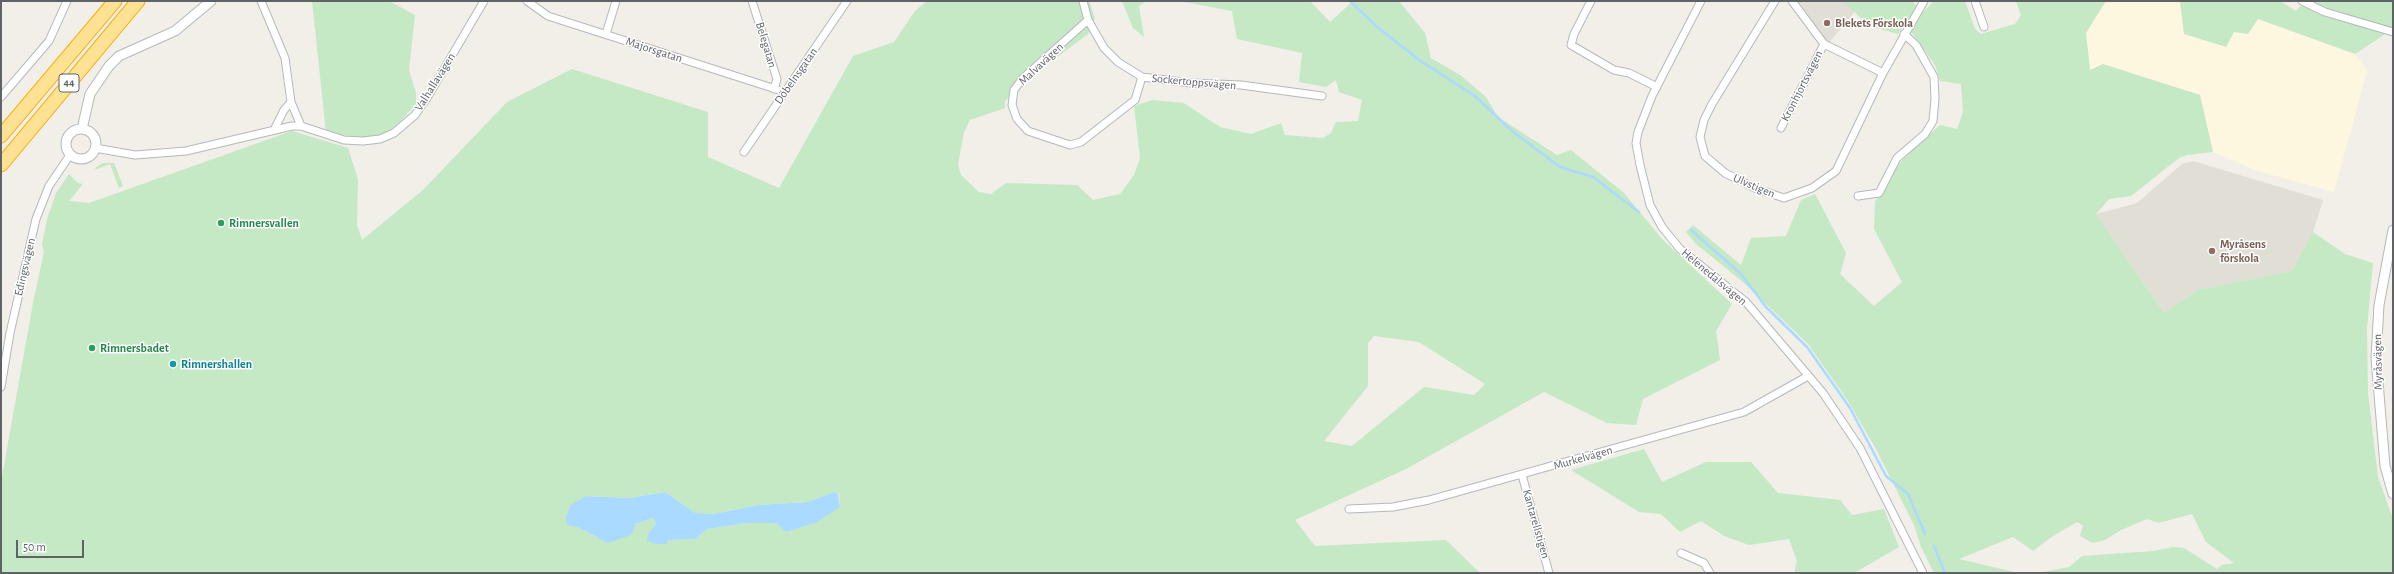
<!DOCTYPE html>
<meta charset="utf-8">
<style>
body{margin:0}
#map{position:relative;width:2394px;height:574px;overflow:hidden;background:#f1efe8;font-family:"Alegreya Sans",sans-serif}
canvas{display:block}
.frame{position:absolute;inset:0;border:2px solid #5f6368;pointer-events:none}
.scale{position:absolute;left:16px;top:540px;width:68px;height:18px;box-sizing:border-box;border:2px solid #5f6368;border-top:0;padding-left:5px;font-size:12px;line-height:14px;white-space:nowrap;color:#5f6368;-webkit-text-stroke:3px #fff;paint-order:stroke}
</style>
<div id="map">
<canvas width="2394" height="574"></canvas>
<div class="frame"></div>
<div class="scale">50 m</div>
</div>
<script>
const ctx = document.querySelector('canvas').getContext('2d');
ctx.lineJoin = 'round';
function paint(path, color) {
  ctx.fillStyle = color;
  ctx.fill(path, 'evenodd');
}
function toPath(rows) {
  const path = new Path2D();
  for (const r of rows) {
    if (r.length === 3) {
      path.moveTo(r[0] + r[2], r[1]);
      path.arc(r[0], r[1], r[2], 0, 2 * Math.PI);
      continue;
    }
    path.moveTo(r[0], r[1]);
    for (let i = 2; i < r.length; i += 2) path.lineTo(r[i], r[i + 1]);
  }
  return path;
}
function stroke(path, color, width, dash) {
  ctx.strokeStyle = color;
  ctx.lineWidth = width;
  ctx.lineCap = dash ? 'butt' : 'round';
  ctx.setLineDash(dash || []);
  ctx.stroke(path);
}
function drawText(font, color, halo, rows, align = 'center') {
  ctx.font = font + ' "Alegreya Sans",sans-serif';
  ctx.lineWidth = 3;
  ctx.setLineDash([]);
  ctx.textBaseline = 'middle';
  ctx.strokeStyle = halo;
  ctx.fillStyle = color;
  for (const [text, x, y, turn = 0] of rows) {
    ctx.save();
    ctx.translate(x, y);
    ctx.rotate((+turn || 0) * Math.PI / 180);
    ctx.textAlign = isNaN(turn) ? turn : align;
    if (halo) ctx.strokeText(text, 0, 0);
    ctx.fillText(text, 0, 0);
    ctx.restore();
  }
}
const commercial = toPath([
 [2106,1,2180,2,2226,47,2234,32,2258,19,2355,54,2367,71,2334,192,2258,171,2213,152,2200,95,2090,70,2086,33]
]);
const education = toPath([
 [1794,1,1848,1,1856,10,1829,43,1817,35],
 [2193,161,2323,200,2313,232,2292,271,2197,290,2164,313,2096,214,2137,203,2182,164]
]);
const green = toPath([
 [312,1,389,1,415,15,409,70,416,93,416,104,400,122,389,131,378,137,363,138,326,132],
 [927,1,1089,1,1095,18,1088,34,1029,78,1005,101,1005,108,970,120,964,132,958,164,961,175,979,192,991,194,1006,183,1077,185,1093,200,1120,194,1134,175,1140,158,1134,106,1152,100,1184,103,1220,127,1251,134,1281,123,1285,135,1323,138,1331,133,1336,122,1358,121,1362,100,1339,92,1336,80,1326,87,1299,82,1302,53,1237,39,1232,11,1179,1,1310,1,1330,22,1353,1,1399,1,1425,33,1431,58,1460,75,1486,97,1498,117,1557,155,1571,150,1624,193,1662,239,1732,304,1716,331,1720,360,1643,399,1636,425,1607,423,1544,392,1406,469,1295,520,1315,546,1446,540,1480,573,1,573,1,482,33,303,44,252,42,245,47,219,56,193,69,174,78,183,83,184,69,201,89,203,292,131,348,148,358,179,357,225,362,240,423,190,507,102,572,69,708,112,708,157,779,188,853,56,894,42,915,11],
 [1374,336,1419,342,1485,384,1474,395,1424,387,1352,446,1324,441,1368,386,1368,343],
 [665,492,694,513,714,514,758,505,808,502,834,492,839,493,840,507,776,523,746,523,707,529,695,539,668,540,649,532,656,524,653,518,598,538,577,527,586,496,629,498],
 [1122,1,1146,1,1139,6,1144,37,1133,28],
 [1843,1,1912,1,1923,12,1934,1,1965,1,1975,29,1981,34,2015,24,2021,15,2016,1,2106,1,2086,33,2090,70,2103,64,2200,95,2213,152,2187,155,2179,158,2131,196,2109,199,2096,214,2164,313,2197,290,2292,271,2313,232,2345,254,2373,263,2367,329,2368,393,2378,477,2393,519,2393,573,2038,573,2069,567,2082,556,2154,551,2173,547,2184,548,2217,569,2222,565,2234,563,2206,542,2192,514,2159,523,2147,519,2121,530,2105,540,2093,543,2080,536,2083,526,2077,522,2053,536,2033,551,2013,537,1959,559,2014,572,2030,573,1934,573,1921,547,1914,525,1876,449,1848,401,1808,344,1743,282,1696,244,1686,232,1693,225,1741,265,1751,238,1786,236,1801,200,1815,194,1846,253,1840,274,1874,306,1902,282,1874,229,1875,201,1887,187,1894,171,1904,158,1940,125,1957,129,1963,112,1961,84,1940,81,1935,65,1912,33,1903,27,1898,34,1869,26],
 [2178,1,2280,1,2296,11,2305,1,2393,1,2393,29,2355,54,2258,19,2248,34,2234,32,2226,47,2184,34,2180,2],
 [103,163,114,163,123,186,119,188,110,164,95,170,96,167],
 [1644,449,1662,482,1706,462,1751,462,1778,493,1840,500,1852,515,1884,509,1899,547,1854,573,1794,573,1797,561,1789,539,1749,545,1724,536,1701,521,1680,532,1661,514,1639,512,1571,470]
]);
const water = toPath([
 [665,492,695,513,714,514,758,505,808,502,834,492,838,493,840,507,817,522,786,532,776,523,746,523,707,529,695,539,668,540,667,544,656,544,647,541,649,532,656,524,653,518,636,524,631,535,608,543,577,527,567,525,566,517,571,505,586,496,629,498]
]);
const stream = toPath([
 [1350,1,1375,25,1419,60,1475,96,1512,131,1560,167,1593,177,1639,212],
 [1691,230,1741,274,1766,307,1807,347,1850,408,1886,476,1908,494,1925,534],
 [1934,546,1945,573]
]);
const minor = toPath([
 [261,1,285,58,291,102,301,126],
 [527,1,548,16,785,92],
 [752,1,777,79,774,89],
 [1083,1,1088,20,1104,48,1118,62,1142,77,1191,83,1241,85,1322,96],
 [1591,1,1574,34,1571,45,1614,70,1629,73,1657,87],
 [1701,1,1652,96,1638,132,1636,143,1640,165,1650,205,1662,227,1680,249,1746,302,1823,393,1860,448,1923,573],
 [1775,1,1712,104,1704,120,1700,137,1705,156,1725,173,1757,189,1784,198,1812,188,1836,171,1883,73,1924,1],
 [1792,1,1824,44,1883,73],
 [1975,1,1984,27],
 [2302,1,2325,12,2393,32],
 [1088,20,1023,78,1014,90,1012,105,1017,119,1028,131,1070,145,1081,142,1135,100,1142,77],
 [606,34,616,1],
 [1,97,49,41,67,1],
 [1781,128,1824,44],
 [274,130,284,110,291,102],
 [95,148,135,155,186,151,292,126,301,126,344,140,363,141,380,139,394,133,415,115,427,98,484,1],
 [744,152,847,1],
 [1858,196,1879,193,1897,158,1925,134,1933,121,1935,99,1934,77,1916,45,1904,34],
 [1,387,10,333,36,219,49,186,70,155],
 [1522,475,1549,573],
 [1349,509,1393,507,1429,500,1744,412,1808,376],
 [1681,553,1704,563,1710,573]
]);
const tertiary = toPath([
 [82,129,90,94,109,66,119,56,175,31,211,1],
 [81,144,15],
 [2393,230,2379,305,2376,358,2385,466,2393,494]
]);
const motorway = toPath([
 [1,136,115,1],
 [1,165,138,1]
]);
const markers = [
 [1827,23,4,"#8d6e63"],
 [221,223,4,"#2e9e5b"],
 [2212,251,4,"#8d6e63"],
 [92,348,4,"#2e9e5b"],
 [173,364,4,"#0f9aa8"]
];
const shields = [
 [69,83,20]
];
const shieldNames = [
 ["44",69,83]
];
const educationNames = [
 ["Blekets Förskola",1835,23],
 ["Myråsens",2220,244],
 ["förskola",2220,258]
];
const streetNames = [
 ["Belegatan",766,45,73],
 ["Majorsgatan",654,50,18],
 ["Malvavägen",1041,64,-43],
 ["Döbelnsgatan",796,76,-55],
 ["Valhallavägen",435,82,-58],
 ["Sockertoppsvägen",1194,82,5],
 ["Kronhjortsvägen",1802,86,-63],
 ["Ulvstigen",1754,186,23],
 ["Edingsvägen",25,267,-77],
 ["Helenedalsvägen",1714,277,40],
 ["Myråsvägen",2378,362,-91],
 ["Murkelvägen",1583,458,-16],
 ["Kantarellstigen",1536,524,74]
];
const leisureNames = [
 ["Rimnersvallen",229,223],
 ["Rimnersbadet",100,348]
];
const cultureNames = [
 ["Rimnershallen",181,364]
];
paint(commercial, '#fef7e0');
paint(education, '#e1ded6');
paint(green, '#c5e8c5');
paint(water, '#aadaff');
stroke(stream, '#aadaff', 2.5);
stroke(minor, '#b5b8bc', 9);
stroke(tertiary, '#b5b8bc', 11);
stroke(motorway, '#f9ab00', 15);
stroke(minor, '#fff', 7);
stroke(tertiary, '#fff', 9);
stroke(motorway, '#fde293', 13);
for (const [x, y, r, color] of markers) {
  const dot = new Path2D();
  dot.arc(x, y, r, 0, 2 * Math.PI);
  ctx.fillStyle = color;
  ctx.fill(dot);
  stroke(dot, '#fff', 1.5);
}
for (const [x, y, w] of shields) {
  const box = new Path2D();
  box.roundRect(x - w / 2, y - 9, w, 18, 3);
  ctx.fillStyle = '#fff';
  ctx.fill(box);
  stroke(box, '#5f6368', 1);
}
drawText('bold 11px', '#5f6368', null, shieldNames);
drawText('bold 12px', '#785e54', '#fff', educationNames, 'left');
drawText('12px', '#5f6368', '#fff', streetNames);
drawText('bold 12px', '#27864d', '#fff', leisureNames, 'left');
drawText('bold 12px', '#0d838f', '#fff', cultureNames, 'left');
</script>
